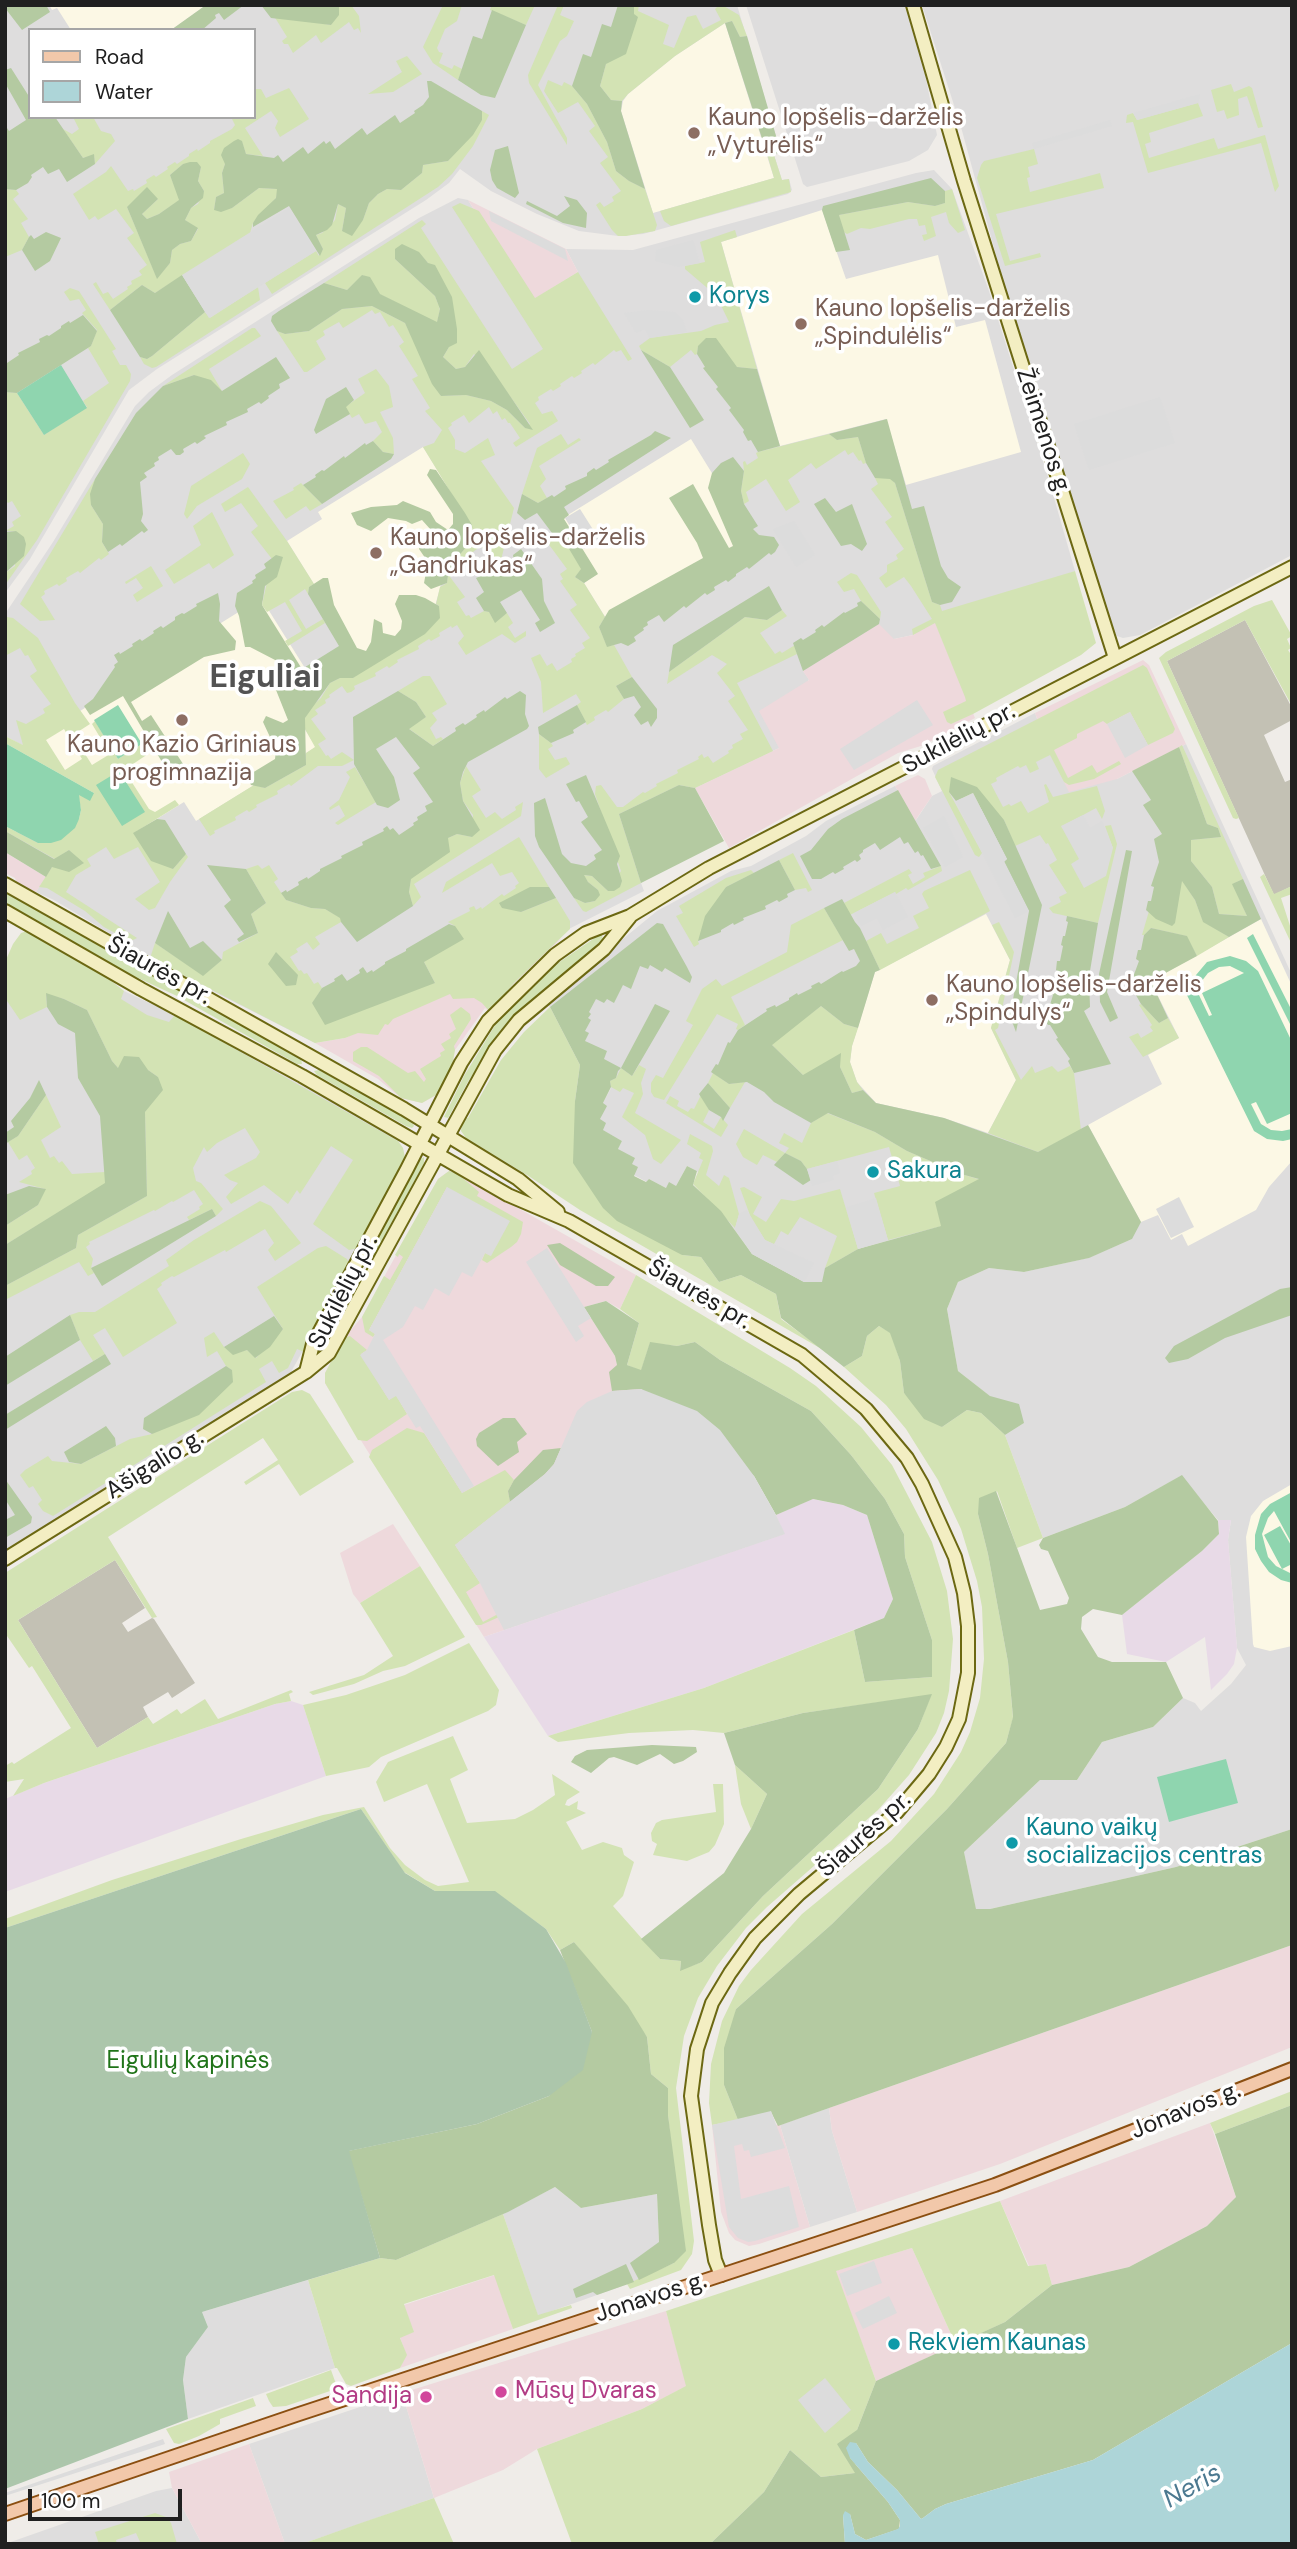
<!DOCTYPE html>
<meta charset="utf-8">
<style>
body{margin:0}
#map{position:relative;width:1297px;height:2549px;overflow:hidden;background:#efece8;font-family:"DM Sans",sans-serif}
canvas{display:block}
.frame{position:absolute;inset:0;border:7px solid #202020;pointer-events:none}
.legend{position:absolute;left:28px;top:28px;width:228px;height:91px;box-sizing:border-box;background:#fff;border:2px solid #a6a6a6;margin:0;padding:9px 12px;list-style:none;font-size:21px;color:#202020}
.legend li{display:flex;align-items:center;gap:14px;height:35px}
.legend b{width:35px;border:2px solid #a6a6a6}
.scale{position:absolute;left:28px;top:2489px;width:154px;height:32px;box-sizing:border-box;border:4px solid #202020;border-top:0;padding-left:9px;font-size:21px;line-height:24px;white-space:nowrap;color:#202020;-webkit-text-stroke:5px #fff;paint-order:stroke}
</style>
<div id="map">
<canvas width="1297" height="2549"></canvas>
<div class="frame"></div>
<ul class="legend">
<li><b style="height:9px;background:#f2c8aa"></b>Road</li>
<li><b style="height:19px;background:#add5d8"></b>Water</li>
</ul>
<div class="scale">100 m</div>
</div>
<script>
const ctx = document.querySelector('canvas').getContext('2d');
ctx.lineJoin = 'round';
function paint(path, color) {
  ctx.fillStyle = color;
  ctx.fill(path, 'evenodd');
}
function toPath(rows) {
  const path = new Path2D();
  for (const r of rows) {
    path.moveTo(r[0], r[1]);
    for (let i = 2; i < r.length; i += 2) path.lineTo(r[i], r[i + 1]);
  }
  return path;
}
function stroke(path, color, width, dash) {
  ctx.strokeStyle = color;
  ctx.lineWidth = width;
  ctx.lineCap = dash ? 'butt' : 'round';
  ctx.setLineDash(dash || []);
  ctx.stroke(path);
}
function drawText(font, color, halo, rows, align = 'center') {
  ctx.font = font + ' "DM Sans",sans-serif';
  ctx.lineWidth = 7;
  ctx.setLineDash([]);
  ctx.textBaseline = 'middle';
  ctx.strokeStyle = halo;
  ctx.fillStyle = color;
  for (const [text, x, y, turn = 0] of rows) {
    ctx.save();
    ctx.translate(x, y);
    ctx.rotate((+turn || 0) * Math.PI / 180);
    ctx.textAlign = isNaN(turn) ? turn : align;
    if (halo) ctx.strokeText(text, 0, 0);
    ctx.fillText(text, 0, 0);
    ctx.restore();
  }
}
const residential = toPath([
 [5,5,737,5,781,153,774,155,782,180,789,179,792,190,788,194,643,234,618,236,579,231,537,214,491,191,460,169,449,183,426,200,157,369,129,390,30,559,5,593],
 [30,30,254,30,254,117,30,117],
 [746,5,906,5,922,58,937,135,928,150,909,161,807,187,803,184],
 [922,5,1292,5,1292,555,1140,635,1123,638,1117,636,1113,629,1003,281,961,127],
 [934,170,952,189,989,291,1048,477,1075,571,913,635,894,639,803,671,809,679,779,748,695,788,679,785,641,883,644,891,448,990,315,1043,169,969,54,900,36,892,46,876,5,852,5,614,53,542,135,406,149,392,172,375,419,218,458,198,468,200,531,301,578,272,566,249,633,250,916,173],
 [1035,713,1050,754,1117,779,1186,744,1292,975,1292,1829,1176,1867,990,1909,976,1910,964,1852,1040,1780,1077,1780,1102,1742,1153,1727,1183,1698,1195,1703,1201,1711,1231,1684,1246,1665,1237,1648,1228,1540,1231,1520,1218,1520,1181,1476,1125,1507,1043,1538,1005,1435,1024,1423,958,1371,947,1309,958,1282,989,1268,1024,1272,1088,1258,1132,1239,1088,1125,942,1226,858,1249,823,1282,804,1282,752,1254,721,1211,697,1171,687,1166,676,1186,666,1188,649,1179,647,1182,634,1175,632,1164,618,1149,622,1141,602,1130,600,1119,603,1103,611,1088,546,1002,657,911,731,871,751,866,806,836,826,821,895,786,916,820,932,796,942,791,932,769,933,766],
 [27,931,105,976,124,991,175,1015,378,1128,398,1141,403,1148,405,1158,350,1266,291,1372,5,1554,5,962],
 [829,2108,832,2131,857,2212,810,2227,780,2125],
 [555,2187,581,2208,657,2194,659,2243,631,2263,639,2280,538,2316,503,2214],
 [308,2280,335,2368,188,2419,183,2380,186,2357,208,2327,202,2312],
 [402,2393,434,2498,302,2544,285,2544,249,2444],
 [172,2488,202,2544,5,2544,156,2491]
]);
const commercial = toPath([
 [468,200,566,249,578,272,531,301],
 [935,622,975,718,924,745,898,753,729,848,695,788,779,748,759,711,809,680,803,671,879,624,894,639,913,635],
 [1143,660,1149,665,1186,744,1117,779,1069,792,1050,754,1035,713],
 [918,775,925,779,932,796,915,821,895,786],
 [5,852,46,877,36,892,18,885,15,878,5,873],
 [561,939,514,983,490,1012,485,1008,455,1050,452,1066,436,1095,422,1103,401,1098,378,1079,315,1043,345,1038],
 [449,1171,458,1174,636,1275,620,1309,606,1301,584,1307,615,1356,617,1365,776,1515,785,1534,484,1637,325,1383,325,1373,344,1338,362,1317,438,1179],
 [393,1524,420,1566,360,1603,353,1594,340,1553],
 [1292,1945,1292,2047,1000,2164,857,2212,832,2131,829,2108],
 [738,2120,780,2125,810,2227,759,2244,749,2246,735,2240,729,2233,721,2212,712,2125],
 [1210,2123,1236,2197,1207,2226,1129,2267,1052,2285,1046,2264,1029,2266,1000,2201],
 [912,2248,956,2345,876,2381,835,2271],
 [495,2275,513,2329,400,2368,406,2355,400,2337,413,2332,404,2305],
 [666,2311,687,2386,642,2409,537,2449,503,2470,434,2498,402,2393],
 [249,2444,285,2544,202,2544,172,2488,169,2472]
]);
const industrial = toPath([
 [812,1499,843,1505,867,1515,893,1599,884,1618,704,1688,548,1736,484,1637,784,1534,776,1515],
 [1218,1520,1231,1520,1228,1540,1237,1648,1234,1664,1227,1674,1211,1690,1205,1637,1166,1662,1127,1654,1122,1615,1202,1551,1219,1534],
 [291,1701,303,1705,326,1776,5,1892,5,1799,44,1783,275,1704]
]);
const education = toPath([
 [49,5,206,5,171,30,71,30,57,8,52,10],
 [725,23,774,178,653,213,621,111,623,101,628,94,675,56],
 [822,210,846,279,938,255,956,327,985,320,1021,452,906,485,886,419,780,446,721,242],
 [691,439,753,540,612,628,584,583,597,574,563,518],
 [423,447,480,539,448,559,432,617,362,661,287,541,322,519,318,512],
 [261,598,320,692,292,709,316,747,196,821,184,802,123,840,5,831,5,736,24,746],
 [986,914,1010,960,991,1028,1016,1080,988,1133,944,1118,876,1103,857,1082,850,1062,852,1046,875,972],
 [1261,919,1292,986,1292,1161,1269,1187,1256,1210,1188,1246,1182,1234,1171,1240,1158,1215,1141,1222,1088,1125,1162,1084,1148,1055,1179,1038,1152,984,1160,976],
 [1292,1484,1292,1646,1270,1651,1254,1647,1253,1644,1246,1537,1251,1516,1263,1501]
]);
const construction = toPath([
 [1245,620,1292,708,1292,720,1264,735,1285,782,1292,779,1292,886,1274,895,1167,661],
 [115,1560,145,1608,122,1623,128,1632,152,1618,154,1619,195,1683,172,1698,168,1692,143,1707,148,1717,97,1748,18,1620]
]);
const grass = toPath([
 [339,5,351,5,359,16,361,33,358,28,354,30,349,22,321,43,316,35,293,53,288,44,284,44,282,41,287,37,274,16,331,25],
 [443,5,462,5,457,21,445,29,437,48,439,52,443,53,439,63,452,69,454,65,462,69,458,80,433,63,423,47],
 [492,5,535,5,526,25,490,10],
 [558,5,564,5,560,15,574,21,567,36,560,41,538,85,567,138,567,145,529,83,528,75],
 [634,5,639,5,638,11,669,25,663,44,674,48,687,17,696,15,703,29,721,20,715,9,718,6,722,5,739,15,747,36,740,37,732,21,725,23,675,56,628,94,622,101,611,100,600,86,606,64,634,14],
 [407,56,422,74,393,92,368,94,402,72,396,61],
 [548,80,562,86,564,82,572,86,587,104,607,142,616,171,629,181,645,189,657,225,655,231,626,236,618,236,612,230,596,205,600,202,604,207,614,201,612,197,621,191,600,163,608,157,589,131,595,126,578,102,558,113,544,91],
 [1231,84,1234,92,1249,86,1252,88,1263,127,1258,128,1247,96,1238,99,1239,115,1227,119,1224,110,1217,112,1211,90],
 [289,88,309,119,280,137,275,128,278,121,271,111,245,128,263,156,246,154,242,142,225,164,222,173,224,193,216,197,214,210,232,208,259,188,278,189,276,198,253,223,250,233,155,293,142,285,110,310,93,284,96,282,103,294,108,292,113,299,128,289,127,287,132,284,131,281,142,275,139,271,147,265,127,238,134,233,116,209,98,220,95,216,89,220,73,194,106,172,111,166,128,191,133,189,134,191,147,183,146,180,154,175,156,177,168,169,167,167,175,162,177,164,189,156,189,154,197,149,198,151,210,143,210,141,232,129,235,125,231,117,254,117,254,89,261,89,266,98],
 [183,164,201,167,198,181,204,191,198,204,191,208,185,220,198,229,191,241,180,244,172,250,170,263,157,278,127,207,158,199,142,214,147,219,159,214,180,200,170,175],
 [1198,103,1203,116,1149,133,1151,142,1145,144,1149,158,1214,138,1218,149,1265,135,1279,186,1275,192,1261,143,1148,173,1133,122,1126,123,1127,115,1133,113,1137,120],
 [482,111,489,115,473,146,452,174,438,187,272,294,265,283,316,251,319,256,323,249,316,235,322,233,335,220,338,204,346,208,342,231,363,220,369,203,378,194,387,189,401,190,422,173,423,165,448,161,482,120],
 [73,117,93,117,101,131,111,134,115,141,95,164,94,155,83,158,63,129,72,134,79,129],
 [1034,149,1038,164,1028,167,1030,177,1027,178,1030,192,1100,173,1104,188,996,214,1010,261,1040,253,1041,257,1005,266,977,178,981,165,984,161],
 [767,154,774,155,782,180,789,179,791,192,671,226,664,221,660,211,774,178],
 [5,189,16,190,19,194,13,199,28,219,21,223,29,237,22,250,5,257],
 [952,189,965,230,958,233,949,223,946,212,931,217,936,236,924,241,922,235,927,234,925,225,919,226,917,219,909,219,870,229,861,228,847,234,842,231,839,215,908,202,935,206,945,203,945,191],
 [460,203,479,211,535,298,578,272,632,359,628,361,621,350,616,352,614,350,595,365,593,363,581,371,582,373,574,378,572,376,560,384,561,386,553,391,551,389,538,397,539,400,535,403,542,414,552,411,558,421,516,447,513,443,520,438,510,423,508,423,505,418,502,420,497,411,493,414,489,407,469,423,464,415,451,423,452,425,448,428,455,440,455,449,465,453,488,438,495,455,481,461,514,508,501,560,497,563,490,552,486,554,481,546,453,567,457,572,450,577,465,597,457,602,466,616,469,615,471,618,484,611,489,612,495,622,507,613,513,623,508,627,515,638,526,631,526,636,515,643,502,634,466,655,458,643,464,636,457,625,452,628,451,626,439,633,440,636,431,641,429,639,418,646,419,649,397,660,398,662,389,668,387,666,375,673,376,676,354,686,355,689,351,692,347,693,342,686,329,695,330,697,325,700,326,703,315,710,318,714,311,719,326,739,318,744,326,756,328,755,331,759,342,752,354,760,342,766,318,766,291,786,289,784,277,791,278,794,256,805,257,807,249,812,247,810,235,817,236,820,214,831,215,833,210,836,199,819,254,785,265,788,306,765,306,753,315,747,305,729,305,718,309,709,321,698,330,683,340,678,353,678,439,606,436,604,440,587,447,583,448,575,456,559,466,547,479,539,423,447,434,443,442,430,425,411,430,408,412,379,418,376,399,346,404,342,393,325,389,327,380,312,375,314,372,310,343,328,339,322,323,331,325,335,316,341,326,359,307,372,304,372,277,331,285,334,309,331,342,309,372,306,405,323,441,396,466,395,491,401,507,410,525,428,530,424,499,381,474,354,465,367,456,369,443,357,449,347,428,263,419,253,395,259,435,296,440,309,437,323,379,294,363,275,347,290,324,283,422,220,426,224,421,228,512,369,543,349,452,207],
 [735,230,737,237,721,242,757,369,737,367,698,346,697,354,695,355,691,350,670,367,641,350,639,346,650,338,701,331,715,325,729,322,714,291,712,292,685,269,685,266,705,262,700,242],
 [258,287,260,300,156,367,152,368,144,364,140,357,147,359,152,356,205,312,210,318],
 [70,288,79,291,116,349,112,351,120,365,126,365,131,374,130,381,37,540,5,585,5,573,15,566,16,531,5,531,14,526,12,522,21,516,12,501,8,503,5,500,5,392,17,393,44,435,87,407,83,401,109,383,88,348,91,346,97,330,82,313,86,310,79,299,70,301,64,292],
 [252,328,255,328,261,336,209,369,222,391,194,375,163,386],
 [376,369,389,386,393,407,380,412,393,438,394,454,383,452,373,441,382,432,376,421,365,424,359,414,352,418,345,407,365,393,358,379],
 [561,434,568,445,579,438,581,440,539,466,546,479,540,486,547,498,538,503,522,494,537,448],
 [829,434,837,440,858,437,866,463,863,464,861,460,859,461,853,452,848,455,845,450,816,469,811,463,788,480,800,502,786,511,766,479,746,492,749,501,744,504,741,491,744,471,743,462,745,461,747,465,758,458,756,453,758,452],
 [243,453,250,464,242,479,197,506,187,519,184,514,191,486],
 [875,478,890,478,895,483,932,602,940,605,942,611,1075,571,1096,643,1081,655,973,714,951,724,947,722,943,712,966,701,965,697,935,623,913,635,912,629,932,619,911,586,904,577,886,588,879,578,887,572,887,565,898,559,896,555,904,549,885,522,892,517,871,489,878,484],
 [95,479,91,494,91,505,103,524,102,542,109,554,101,560,99,558,80,573,78,571,66,578,67,581,59,586,57,584,44,591,45,594,41,597,55,620,40,621,20,604],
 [301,483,322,504,310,511,306,506,286,519,273,501,294,490,293,488],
 [248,487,287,541,314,584,309,587,308,594,305,589,289,600,306,629,323,619,325,623,288,646,285,641,302,631,285,602,267,612,262,605,272,559,251,532,258,526,241,503,225,512,221,504],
 [212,512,234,555,213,569,209,563,174,584,165,570,201,545,193,526],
 [562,536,582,569,575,577,584,583,605,617,599,627,607,646,614,645,632,677,616,686,624,699,608,712,606,710,594,717,595,720,587,725,577,705,581,702,576,694,543,713,541,682,531,658,540,654,547,666,552,663,557,671,572,662,571,659,576,656,575,654,585,648,582,643,590,638,570,610,577,605,560,581,563,579,560,574,567,569,547,542],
 [151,566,163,586,137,602,133,595,143,588,136,578,126,584,125,582],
 [851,573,857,575,881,612,880,619,861,601,854,589,844,592,837,582],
 [1272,600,1292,636,1287,639,1291,648,1288,650,1292,656,1292,706,1245,620,1167,661,1239,818,1236,819,1233,818,1159,658,1166,652,1254,606],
 [782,610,787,616,760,633,775,654,780,651,782,653,795,645,797,654,737,683,773,751,695,788,679,785,619,814,641,883,586,912,583,911,574,898,585,903,595,901,598,890,588,882,583,875,592,876,608,891,621,871,595,794,596,786,601,785,617,807,623,807,643,792,645,793,657,786,656,784,678,773,677,770,699,759,698,757,702,754,704,758,708,756,713,763,729,753,728,751,733,748,732,745,743,739,740,734,748,730,728,701,735,696,717,673,727,664,712,655,667,684,669,672,745,617,767,620],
 [7,617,13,618,38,638,75,703,90,724,73,735,92,765,110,754,92,724,95,721,118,759,142,744,148,754,124,770,149,809,155,812,175,800,179,805,134,833,173,869,186,854,188,857,170,882,155,908,149,910,135,899,160,882,138,847,114,859,106,847,87,859,91,866,76,875,66,892,137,938,133,940,128,940,104,927,85,911,47,888,39,887,52,867,83,864,69,850,55,859,5,831,5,826,38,843,79,819,81,810,78,794,94,793,5,743,5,736,23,745,16,720,26,724,45,713,43,709,51,704,30,676,37,671,28,655,25,656,20,648,5,656,5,620],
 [64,729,82,759,65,770,46,740],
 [1143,665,1147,668,1175,729,1173,733,1148,745,1130,712,1107,724,1103,721,1077,734,1077,738,1054,750,1068,778,1092,765,1097,773,1119,761,1121,764,1094,779,1069,785,1064,782,1050,755,1036,762,1039,769,1030,773,1026,765,1020,768,1018,766,996,778,997,781,991,784,1003,807,1009,804,1011,806,1021,801,1028,813,1049,802,1044,785,1046,784,1053,797,1097,786,1105,811,1102,819,1096,808,1061,827,1113,848,1105,826,1111,825,1117,844,1098,923,1053,913,1049,908,1061,902,1059,897,1067,893,1049,865,1057,860,1048,843,1046,844,1040,835,1015,846,1004,820,949,792,982,853,979,857,975,855,935,777,938,770],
 [423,676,430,676,447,704,432,713,437,720,430,728,436,739,441,737,443,739,433,746,408,728,426,717,416,702,398,691],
 [539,734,551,743,553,746,548,749,555,760,566,757,570,764,546,778,539,769],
 [1182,745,1243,879,1233,884,1247,916,1219,914,1212,887,1191,861,1191,840,1221,837,1218,828,1207,824,1179,747],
 [466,766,481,790,472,796,486,818,495,812,502,819,516,810,515,807,523,802,521,816,414,884,421,897,413,906,409,892,411,878,448,838,457,834,472,837,473,815,463,801,460,783],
 [355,767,376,802,338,825,335,823,345,816,339,805,330,810,329,808,339,800,350,777,346,772],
 [519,837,549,887,530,887,513,909,521,912,556,898,570,921,570,929,514,983,490,1012,482,1003,474,998,453,999,450,994,393,1019,388,1025,385,1024,378,1035,358,1033,345,1038,315,1043,150,958,155,943,203,975,222,960,223,952,258,933,251,914,266,903,246,869,258,865,262,869,269,865,278,879,274,882,286,900,311,908,325,909,341,918,341,922,315,937,320,944,313,950,307,942,296,949,298,952,290,957,299,971,301,970,304,974,307,973,314,984,318,982,322,988,312,1004,435,983,424,962,455,926,448,922,470,911,469,908,474,906,476,910,481,907,482,909,502,894,504,896,516,888,515,886,519,883,512,872,500,876,492,863,442,893,446,882],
 [793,853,812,890,808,892,806,888,795,890,779,860],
 [941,866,942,871,908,890,906,888,896,894,895,892,850,915,844,903,909,869,912,873,908,875,913,884,925,877,923,873],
 [751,870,754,873,726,887,698,941,699,944,694,947,676,916,683,913,679,906,726,878],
 [970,870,990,911,880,970,866,941,881,933,887,944,919,928,913,916,929,908,922,894,924,891],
 [1264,874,1274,894,1292,886,1292,894,1281,898,1292,932,1292,945,1260,877],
 [1182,880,1195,900,1203,921,1229,937,1197,956,1186,936,1151,928,1144,935,1142,935,1149,911],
 [5,890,301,1059,302,1064,297,1064,177,996,108,964,5,904],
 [824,908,843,940,731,997,745,1025,738,1030,736,1029,738,1024,717,1014,664,1100,654,1097,651,1092,651,1083,656,1075,663,1078,693,1025,686,1021,702,989,716,979,722,986,787,952,791,925],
 [999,922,1014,952,998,1028,995,1030,1021,1080,1032,1066,1035,1073,1052,1066,1058,1072,1070,1066,1074,1073,1081,1130,1038,1152,988,1133,1016,1080,991,1028,1010,960,992,925],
 [27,931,105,976,124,991,121,999,147,1015,169,1022,175,1015,398,1141,403,1148,405,1158,400,1171,359,1248,349,1250,313,1224,353,1160,331,1146,300,1194,297,1190,288,1204,264,1185,231,1204,226,1197,238,1183,230,1180,224,1175,256,1158,260,1152,245,1128,217,1143,207,1152,204,1147,193,1168,196,1181,201,1183,223,1209,216,1216,212,1209,189,1220,187,1217,200,1209,199,1207,203,1204,194,1190,173,1202,172,1201,155,1211,154,1210,89,1242,90,1244,86,1247,93,1259,91,1268,94,1273,88,1276,79,1262,5,1300,5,1286,76,1248,78,1235,147,1196,145,1112,158,1077,148,1070,118,1068,112,1061,87,1010,64,999,46,994,47,1007,20,1020,5,998,5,962,13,944,21,933],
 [599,935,602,935,603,941,536,996,504,1029,469,1080,448,1118,444,1117,464,1076,497,1022,545,972],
 [1141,1004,1159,1023,1168,1018,1179,1038,1143,1057,1129,1037,1138,1033,1141,1038,1153,1031,1150,1027,1152,1025,1139,1005],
 [821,1006,844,1024,858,1028,852,1046,850,1062,857,1082,863,1090,852,1093,840,1067,803,1075,771,1044],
 [461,1007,470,1014,471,1019,454,1046,455,1050,452,1066,436,1095,422,1103,401,1098,379,1076,353,1061,353,1052,361,1047,367,1047,408,1073,415,1071,424,1082,426,1079,420,1069,441,1056,440,1053,445,1050,441,1044,451,1038,449,1034,456,1029,450,1015],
 [550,1007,580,1065,575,1101,682,1255,701,1257,719,1282,741,1275,776,1294,781,1319,825,1351,580,1210,527,1175,466,1138,461,1131,462,1119,468,1118,501,1060,524,1032],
 [639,1065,646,1069,641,1083,643,1094,635,1113,681,1140,661,1164,653,1159,645,1135,622,1117,634,1093,623,1088,620,1092,611,1087,610,1081,616,1078,621,1068,632,1076],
 [319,1070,399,1114,412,1122,414,1126,412,1128,406,1126,317,1075,314,1071],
 [713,1073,729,1084,745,1082,730,1108,708,1083],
 [46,1095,61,1127,41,1140,50,1158,54,1156,59,1163,62,1161,72,1174,105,1172,105,1184,5,1245,5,1226,38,1205,45,1189,19,1182,32,1174,31,1171,35,1168,27,1155,19,1160,8,1142,18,1136],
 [701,1095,709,1110,703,1122,714,1129,721,1117,728,1125,721,1137,666,1103,670,1096,679,1101,677,1106,688,1112,691,1108,694,1109],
 [827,1113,875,1132,907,1151,961,1174,981,1180,942,1226,888,1240,874,1193,900,1186,889,1147,807,1169,801,1161,785,1153,777,1162,763,1155,757,1165,743,1157,736,1144,744,1129,785,1153,789,1148,779,1143,784,1133,802,1143,811,1123],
 [690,1134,712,1146,713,1151,706,1175,719,1186,724,1175,729,1178,739,1214,735,1228,693,1184,703,1160,699,1158,701,1153,687,1144],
 [424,1157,424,1163,347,1305,374,1254,378,1236,417,1162],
 [449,1171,458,1174,479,1192,477,1196,523,1222,521,1234,517,1242,511,1247,487,1263,482,1260,485,1253,491,1256,447,1187,369,1330,375,1334,373,1337,365,1332,362,1317,384,1276,390,1280,403,1257,399,1254,398,1257,395,1255,438,1179],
 [744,1187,762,1197,753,1214,766,1222,781,1199,794,1201,840,1189,858,1249,825,1268,837,1236,800,1217,788,1235,781,1231,774,1244,765,1240,751,1218,740,1188],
 [260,1201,271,1206,301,1243,275,1261,268,1250,274,1243,265,1229,226,1252,225,1250,174,1277,172,1276,161,1283,162,1285,157,1289,177,1323,123,1357,105,1328,93,1335,105,1354,93,1361,80,1340,70,1315,79,1312,95,1312,169,1266,166,1260,194,1240],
 [326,1246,347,1259,350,1266,304,1352,297,1349,288,1368,279,1373,272,1361,259,1369,266,1382,53,1516,43,1511,38,1504,42,1500,33,1486,29,1488,20,1475,25,1470,48,1456,52,1461,81,1464,130,1439,152,1434,232,1370,226,1366,217,1351,207,1357,204,1338,214,1332,224,1347,233,1354,247,1350,256,1358,283,1329,257,1287,318,1248],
 [636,1275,790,1368,816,1386,861,1427,892,1465,932,1542,947,1591,953,1639,949,1691,944,1713,936,1733,909,1775,878,1810,767,1907,746,1928,717,1966,698,1998,684,2036,676,2088,694,2241,692,2254,681,2270,630,2289,627,2284,674,2263,672,2153,668,2115,668,2088,651,2074,647,2037,574,1942,560,1950,546,1929,495,1892,435,1891,404,1872,361,1809,5,1928,5,1919,112,1880,241,1839,323,1815,364,1807,390,1848,405,1865,425,1880,438,1886,469,1882,427,1784,384,1802,376,1782,388,1762,453,1736,468,1770,450,1779,467,1823,515,1819,533,1810,555,1795,552,1774,580,1792,567,1800,565,1805,569,1806,578,1801,577,1809,586,1813,566,1822,582,1850,603,1842,622,1848,624,1855,634,1862,623,1896,613,1906,660,1959,681,1961,680,1970,702,1962,763,1896,878,1789,918,1729,931,1695,803,1713,724,1733,693,1730,629,1733,558,1742,548,1736,704,1688,854,1630,865,1682,932,1677,932,1640,905,1557,904,1534,885,1499,851,1455,811,1411,720,1360,695,1342,677,1346,650,1343,641,1371,627,1365,639,1323,620,1309],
 [879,1326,891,1333,900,1361,904,1393,942,1427,967,1410,981,1413,1005,1435,1043,1538,1017,1548,997,1491,978,1514,988,1554,1008,1662,1013,1718,1006,1743,947,1809,832,1924,736,2009,724,2085,738,2120,712,2125,709,2103,711,2064,722,2021,739,1986,751,1970,802,1914,891,1841,934,1794,961,1752,970,1732,980,1698,984,1659,982,1607,977,1581,961,1529,938,1480,906,1429,886,1405,844,1367,862,1356,867,1336],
 [350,1336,367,1350,361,1354,389,1400,396,1395,407,1414,367,1441,358,1440,325,1383,325,1373,344,1338],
 [302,1390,310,1394,354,1462,300,1496,279,1464,246,1485,244,1482,278,1460,263,1438,108,1537,157,1617,152,1618,115,1560,18,1620,97,1748,148,1717,153,1724,177,1709,181,1714,205,1699,218,1719,291,1690,293,1692,289,1694,291,1701,275,1704,44,1783,13,1796,24,1779,5,1782,5,1766,12,1762,14,1764,71,1728,32,1666,29,1668,5,1633,5,1573,292,1392],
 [407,1428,424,1433,462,1493,505,1470,514,1480,508,1491,510,1502,455,1545,480,1583,466,1592,483,1622,498,1614,499,1617,481,1625,476,1625,369,1457,372,1450],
 [420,1566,465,1637,405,1666,383,1671,354,1684,313,1695,309,1692,364,1675,393,1656,360,1603],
 [469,1643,499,1690,496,1705,488,1711,381,1757,369,1767,326,1776,303,1705,346,1695,405,1675],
 [735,1765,767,1794,751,1829,741,1804],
 [713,1784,723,1784,724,1824,715,1845,709,1852,687,1861,653,1855,657,1844,652,1841,651,1833,656,1823,662,1820,716,1812],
 [1292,2091,1292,2105,1215,2134,1210,2123],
 [1000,2201,1028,2266,1046,2264,1052,2285,1005,2322,956,2345,912,2248,836,2271,876,2381,857,2430,855,2473,821,2477,790,2450,764,2492,710,2544,572,2544,537,2449,642,2409,686,2386,666,2311],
 [503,2214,538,2315,571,2305,572,2308,513,2329,494,2275,404,2304,414,2332,400,2338,407,2355,400,2368,351,2386,346,2384,337,2368,335,2368,308,2280,380,2258,396,2260],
 [331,2370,336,2384,333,2390,286,2406,273,2407,269,2401,266,2394],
 [253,2398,256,2406,220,2419,220,2424,199,2436,179,2444,174,2443,166,2429],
 [434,2498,454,2544,302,2544,358,2524],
 [155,2513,166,2517,171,2523,177,2544,141,2544,136,2533,116,2540,117,2544,99,2544,95,2532]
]);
const forest = toPath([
 [10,5,46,5,50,12,22,30,5,8],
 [206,5,244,5,224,20,219,13,215,15,216,18,202,30,171,30],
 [256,5,339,5,339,15,331,25,271,18,261,5,257,7],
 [618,5,634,5,634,14,638,17,626,54,606,64,600,86,611,100,622,101,621,111,645,189,629,181,616,171,607,142,587,104,572,86,583,54,591,57,602,24,611,27],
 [492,10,526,25,495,98,481,95,458,80,473,36,482,39],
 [732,21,740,37,747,36,781,153,767,154,725,23],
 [11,68,30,98,30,117,55,117,83,158,94,154,95,164,67,182,59,169,48,174,43,167,31,175,32,177,28,183,16,190,5,189,5,125,9,131,26,120,5,83,5,70],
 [427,81,431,81,482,111,482,120,473,135,448,161,423,165,422,173,401,190,387,189,378,194,369,203,363,220,352,236,342,231,346,208,338,204,332,225,327,230,316,235,323,249,320,256,289,206,253,227,253,223,258,215,276,198,277,189,259,188,232,208,221,212,214,210,216,197,224,193,222,173,225,164,221,155,224,148,234,141,238,139,242,141,246,154,274,158,278,155,283,162,303,147,308,154,324,141,326,144,330,141,335,149,362,128,367,135,395,115,400,123,415,113,414,111,423,105,429,97],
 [508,146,519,193,515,198,497,188,492,180,490,170,495,150],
 [190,162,197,162,201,167,198,181,204,191,203,198,191,208,185,220,198,228,191,241,180,244,172,250,170,263,157,279,127,207,147,187,158,199,142,214,147,219,159,214,179,200,170,175,183,164],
 [931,178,945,191,945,203,935,206,908,202,839,215,850,250,836,252,822,210,823,206],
 [564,196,577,200,587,213,586,228,563,223,526,204,527,201,557,216,570,206],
 [46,232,61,238,50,261,35,271,22,250,29,237,31,235,34,239],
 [402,244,419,252,428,263,435,265,452,297,457,329,457,343,449,347,443,357,456,369,465,367,479,350,533,430,525,428,507,410,491,401,466,395,441,396,432,384,405,323,372,306,342,309,309,331,285,334,277,331,271,321,272,316,279,311,324,283,347,290,362,275,370,277,380,294,437,322,440,309,435,296,395,259,395,249],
 [182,275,205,312,152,356,147,359,140,357,110,310,142,285,155,293],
 [83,315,97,331,91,346,17,393,5,392,5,361,7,363,19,355,18,353,40,342,39,339,47,335,49,336,61,328,61,326,69,321,70,323],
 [706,338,716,338,737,367,757,369,780,446,758,452,751,440,748,441,743,432,744,430,729,410,731,408,716,389,718,387,703,368,705,367,697,354,698,346],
 [641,350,670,367,704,420,690,428],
 [276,357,290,378,279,384,280,388,268,396,269,398,261,404,259,402,247,409,248,412,226,422,227,425,204,436,206,438,197,444,195,442,183,449,184,452,180,455,176,455,171,449,158,457,159,460,154,463,155,466,144,473,147,477,140,482,143,514,141,521,148,530,144,533,142,531,122,546,120,544,108,552,102,542,103,524,91,505,90,494,95,479,136,413,163,386,194,375,211,380,222,391],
 [346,387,354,400,346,407,350,414,316,434,314,430,326,399],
 [887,419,912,509,924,506,941,566,948,578,961,587,952,602,940,605,932,602,895,483,890,479,875,478,866,463,858,437,837,440,829,434],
 [655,431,671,438,564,507,569,515,564,519,598,574,584,583,575,577,581,569,562,537,555,537,537,513,525,520,517,513,522,494,538,503,552,495,554,497,566,489,565,486,587,476,587,473,594,468,596,470,609,462,608,460,651,435],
 [373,441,383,452,394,454,391,459,322,504,303,485,316,477,315,475,322,470,324,471,344,456,345,458,365,443,366,445],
 [733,457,744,471,741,491,744,504,758,526,753,529,759,535,774,537,779,545,775,552,771,555,769,553,749,569,747,567,736,574,736,576,728,582,726,580,714,587,715,590,707,595,705,593,686,608,684,606,664,622,659,615,647,622,648,625,643,628,644,630,634,637,636,641,628,646,621,643,607,647,599,627,609,610,703,558,697,543,669,498,693,484,729,548,733,546,708,488,712,473,721,463],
 [430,469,436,470,465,513,472,525,473,535,468,545,456,559,448,575,447,583,431,589,424,583,428,562,419,549,421,544,429,541,431,530,422,520,412,524,406,521,388,518,371,531,357,525,351,513,371,507,397,505,403,501,430,512,436,522,448,530,453,524,453,514,427,475],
 [825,498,836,512,852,504,867,544,862,551,851,544,841,546,814,504],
 [16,531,24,537,26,544,24,556,5,573,5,532],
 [521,549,542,579,544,601,555,623,540,632,535,623,540,620,521,590,500,602,507,613,495,623,489,612,484,611,476,598,484,592,476,578,487,573,500,572,514,562,513,555],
 [276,555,283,557,277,577,265,586,262,605,302,669,339,646,308,594,309,587,323,578,328,578,334,605,357,648,366,651,371,642,374,619,382,623,383,633,395,636,401,629,402,621,395,604,399,595,416,595,425,598,439,606,440,618,425,634,353,678,340,678,330,683,305,718,306,765,265,788,251,785,249,781,252,773,275,759,276,750,263,722,266,716,283,723,288,720,274,685,282,681,284,672,277,661,250,647,245,647,239,616,235,606,237,593,253,583,252,581,256,578,255,575,266,568,264,564],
 [769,586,782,610,767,620,745,617,669,672,673,645],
 [218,593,220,604,219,621,236,641,235,650,204,657,131,702,142,721,151,715,187,770,172,779,123,696,90,715,84,706,93,699,115,667,114,665,118,662,114,655,119,652,120,654,133,646,132,644,140,639,142,641,154,633,153,631,161,626,163,628,175,620,175,617,182,613,184,614,197,606,196,604],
 [861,601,880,619,879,624,803,671,793,643,801,638,803,640,816,632,815,630,822,625,824,627,844,612,845,613,858,606,857,603],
 [632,677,657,709,657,718,651,727,648,721,641,725,634,715,641,707,634,696,624,699,616,686],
 [398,691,416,702,426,717,409,729,433,746,456,731,455,728,463,723,465,725,477,717,476,715,484,710,485,712,505,697,507,699,520,691,526,695,525,714,529,726,527,729,468,762,463,772,460,783,463,801,480,830,472,837,457,834,448,838,450,852,411,879,409,892,413,906,357,942,341,922,340,918,325,909,311,908,286,900,281,893,286,890,287,892,299,885,298,882,307,877,308,879,320,871,320,869,342,858,341,856,363,845,362,842,384,831,383,829,387,826,390,830,393,828,399,835,414,825,413,823,418,820,417,817,427,811,425,806,433,802,413,773,420,768,396,737,376,749,394,777,400,800,388,808,377,805,354,764,353,717],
 [577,705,586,722,573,730,574,733,551,743,539,734,538,727],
 [1179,747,1207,824,1218,828,1221,837,1191,840,1191,861,1212,887,1219,914,1247,916,1232,884,1243,879,1261,919,1229,937,1203,922,1195,900,1182,881,1175,923,1172,926,1156,919,1146,910,1148,901,1151,901,1154,887,1151,886,1159,862,1154,839,1162,834,1143,805,1151,800,1132,771],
 [586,775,620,856,617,864,622,881,620,887,614,891,608,891,592,876,584,875,588,882,598,890,600,895,595,901,585,903,574,898,539,847,535,836,534,803,545,798,562,854,571,863,586,866,596,859,594,855,602,850,581,822,588,817,579,801,576,802,566,784],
 [951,777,977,787,1004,820,1042,905,1016,1032,1010,1016,1029,911,1004,861,1007,859,973,793,956,801,949,792],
 [679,785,695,788,724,841,641,883,619,814],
 [898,790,941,866,931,869,923,855,921,856,918,851,915,853,908,842,904,844,900,837,880,850,875,843,863,850,863,852,859,855,861,859,857,862,855,860,843,867,844,869,835,874,833,872,821,879,812,879,800,856,811,850,828,829,842,819],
 [157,819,165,820,186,854,173,869,151,861,133,833],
 [5,831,54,859,69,850,84,863,69,872,52,867,46,877,5,852],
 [1126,850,1132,851,1107,992,1118,1018,1110,1022,1100,1002,1099,974],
 [779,860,795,890,787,894,788,897,779,902,777,900,765,906,766,909,743,918,744,920,734,925,733,923,721,930,721,932,698,941,705,916,726,887],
 [207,865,246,869,266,903,251,914,258,933,239,942,237,939,244,934,224,906,231,900],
 [530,887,549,887,556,898,521,912,502,908,499,903],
 [842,899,855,922,860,928,880,970,875,972,858,1028,844,1024,821,1006,772,1045,803,1075,841,1053,840,1067,852,1093,863,1090,876,1103,944,1118,1038,1152,1088,1125,1141,1222,1132,1239,1089,1258,1024,1272,989,1268,958,1282,947,1309,958,1371,990,1396,1019,1404,1024,1423,1005,1435,981,1413,967,1410,942,1427,924,1419,904,1393,900,1361,890,1333,879,1326,867,1336,862,1356,844,1367,781,1318,776,1294,741,1275,719,1282,701,1257,682,1255,617,1221,603,1208,573,1163,575,1101,580,1065,550,1007,657,923,663,924,687,967,692,977,690,983,665,968,662,972,650,965,648,969,640,966,631,989,623,985,614,1003,607,999,604,1003,596,999,589,1012,591,1014,588,1018,591,1020,585,1031,589,1033,585,1041,607,1051,604,1059,621,1068,655,1004,670,1011,632,1076,621,1068,618,1071,616,1078,610,1081,611,1087,603,1103,607,1106,600,1119,606,1123,603,1130,622,1141,618,1149,635,1158,632,1164,638,1167,634,1176,646,1182,649,1179,666,1188,669,1182,676,1186,687,1166,697,1171,693,1185,721,1211,752,1254,804,1282,822,1282,825,1268,858,1249,941,1226,935,1202,979,1179,961,1174,907,1151,875,1132,828,1113,811,1123,774,1102,764,1092,747,1082,729,1084,711,1072,716,1064,718,1065,728,1042,730,1043,738,1030,767,1011,766,1009,775,1005,776,1007,789,1000,789,998,797,993,798,995,812,988,811,986,819,982,821,984,842,971,843,972,856,966,860,961,854,949,849,951,824,908],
 [168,911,190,948,203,941,222,960,203,976,155,943],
 [1067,916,1098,923,1089,977,1090,1007,1084,1011,1111,1064,1074,1073,1068,1061,1070,1059,1056,1039,1058,1038,1050,1025,1048,1025,1045,1021,1053,995,1050,994,1052,985,1055,985,1058,971,1056,970,1057,961,1060,961,1063,946,1061,945,1063,936,1065,936,1068,922,1066,921],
 [449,924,455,926,464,939,424,962,435,983,325,1025,312,1003,322,988,335,981,334,979,342,974,347,981,360,973,359,970,363,967,367,973,372,970,373,972,385,964,385,962,406,951,406,949],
 [1151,928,1187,936,1197,956,1160,976,1152,984,1168,1018,1159,1023,1141,1004,1133,990,1132,980,1139,961,1136,959,1138,950,1141,950,1144,935],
 [276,952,298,975,296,985,286,986,268,964],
 [46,993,64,999,87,1010,112,1061,118,1068,124,1056,139,1057,148,1070,158,1077,163,1090,145,1112,147,1196,78,1235,76,1248,5,1286,5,1245,105,1183,100,1116,78,1078,75,1033,58,1024,47,1007],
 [39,1080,46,1095,18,1136,5,1144,5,1133,14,1127,11,1121,30,1098],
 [708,1083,730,1108,723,1121,721,1117,709,1110,699,1094],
 [785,1153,801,1161,807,1169,811,1180,803,1185,774,1165],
 [29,1186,46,1189,38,1205,5,1226,5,1195],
 [212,1209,216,1216,102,1286,91,1268],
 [560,1243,615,1277,608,1286,596,1286,560,1265,547,1245],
 [1292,1287,1292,1315,1225,1338,1188,1359,1169,1363,1165,1358,1174,1346,1280,1289],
 [606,1301,639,1323,627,1365,641,1370,650,1342,677,1346,695,1342,720,1360,811,1411,851,1455,885,1499,904,1534,905,1557,932,1640,932,1677,865,1682,854,1630,884,1618,893,1599,867,1515,843,1505,813,1499,776,1515,754,1476,641,1389,612,1391,609,1372,617,1365,615,1356,584,1307],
 [70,1315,80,1340,5,1386,5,1357],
 [274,1316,283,1329,270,1347,255,1358,247,1350,233,1355,224,1347],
 [105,1354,111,1364,5,1430,5,1415],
 [226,1366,232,1370,233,1382,199,1415,152,1434,143,1429,144,1418],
 [503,1418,515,1418,527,1434,517,1442,519,1452,498,1466,477,1446,476,1439,479,1433],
 [106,1426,115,1438,116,1446,81,1464,69,1462,64,1452],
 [561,1448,554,1464,545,1474,510,1502,508,1491,514,1480,543,1450],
 [1182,1475,1218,1521,1219,1534,1202,1551,1122,1615,1093,1609,1082,1617,1081,1629,1098,1657,1112,1662,1166,1662,1183,1698,1153,1727,1102,1742,1077,1780,1040,1780,964,1852,976,1909,990,1909,1176,1867,1292,1829,1292,1945,778,2126,771,2112,738,2120,724,2085,724,2048,736,2009,832,1924,947,1809,1006,1743,1013,1717,1008,1662,988,1554,978,1514,979,1498,996,1491,1040,1610,1067,1604,1069,1598,1048,1551,1041,1549,1039,1545,1043,1538,1125,1507],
 [5,1479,32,1517,31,1523,5,1538,5,1520,15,1515,5,1499],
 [932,1694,918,1729,878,1789,763,1896,702,1962,680,1971,681,1961,660,1959,641,1939,724,1873,751,1829,767,1794,735,1765,724,1733,803,1713],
 [652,1745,696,1747,697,1752,683,1761,674,1764,660,1754,637,1765,614,1757,609,1758,591,1773,571,1762,575,1756,587,1750],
 [574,1942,628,2006,647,2037,651,2074,668,2088,668,2115,686,2251,674,2263,639,2280,630,2263,659,2242,657,2194,581,2208,555,2187,508,2212,396,2260,380,2258,348,2151,477,2124,549,2096,592,2032,560,1950],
 [1292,2105,1292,2343,1093,2460,946,2504,935,2509,923,2518,921,2519,897,2490,868,2462,856,2443,850,2458,888,2502,900,2520,899,2529,866,2540,855,2534,850,2514,843,2515,845,2544,710,2544,764,2492,790,2450,821,2477,855,2473,837,2444,857,2430,876,2381,1005,2322,1052,2285,1129,2267,1207,2226,1236,2197,1215,2134],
 [626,2264,634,2282,597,2295,593,2292,576,2298,573,2289]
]);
const cemetery = toPath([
 [361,1809,405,1873,435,1891,495,1891,546,1929,566,1963,592,2032,583,2070,549,2096,477,2124,349,2151,380,2258,202,2312,208,2327,186,2357,183,2380,188,2419,5,2489,5,1928]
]);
const pitch = toPath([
 [61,365,87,408,44,435,17,393],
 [118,705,142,744,118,759,94,720],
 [5,743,94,793,90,801,79,795,81,810,79,819,75,828,61,840,51,843,38,843,5,826],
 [119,771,145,812,122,826,96,785],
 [1253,934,1292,1011,1292,1028,1247,938],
 [1230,956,1246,961,1258,971,1292,1042,1292,1113,1267,1124,1256,1102,1251,1104,1261,1124,1271,1130,1282,1131,1292,1129,1292,1139,1283,1141,1267,1139,1254,1131,1180,981,1188,976,1192,983,1196,975,1207,962],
 [1230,966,1244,973,1202,993,1212,1015,1209,1016,1198,993,1201,982,1208,973,1219,967],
 [1292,1492,1292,1544,1274,1511,1268,1518,1262,1534,1268,1557,1276,1566,1292,1574,1292,1583,1281,1580,1269,1572,1261,1561,1255,1549,1255,1535,1261,1514,1270,1504],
 [1280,1526,1292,1547,1292,1564,1282,1569,1264,1535],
 [1226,1759,1238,1803,1169,1822,1157,1777]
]);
const parking = toPath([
 [1200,94,1198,103,1137,120,1133,113],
 [1110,120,1112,126,1034,149,1032,143],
 [289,208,316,251,209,318,182,275],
 [489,211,565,249,568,261,491,221],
 [693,240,700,263,678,267,655,261,656,250],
 [647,310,674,312,683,320,687,332,650,338,645,329,636,333,624,313],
 [1160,397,1175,443,1089,470,1074,424],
 [580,509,599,539,584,549,565,518],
 [794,521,815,555,796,567,773,529],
 [917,700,933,725,854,770,840,749],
 [1130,712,1148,745,1125,758,1107,724],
 [973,793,1007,859,1004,862,1029,911,1015,918,956,801],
 [1083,815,1090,828,1102,821,1113,848,1106,876,1084,888,1071,864,1079,859,1061,826],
 [944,816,963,857,945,867,923,828],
 [895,892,908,917,883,930,877,918,861,926,854,913],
 [837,1161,840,1173,833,1176,834,1180,812,1186,807,1169],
 [447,1187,510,1221,491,1256,485,1253,472,1277,462,1272,449,1296,435,1288,423,1310,415,1306,403,1327,383,1340,474,1486,462,1493,420,1426,416,1428,396,1396,389,1400,360,1355,367,1350,375,1334,369,1330],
 [1179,1197,1194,1227,1171,1238,1156,1209],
 [876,1198,888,1240,858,1249,846,1207],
 [747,1210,765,1240,814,1263,804,1282,752,1254,735,1228,739,1214],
 [547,1248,591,1318,578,1326,584,1336,576,1342,526,1262],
 [641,1389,697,1411,720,1430,754,1476,776,1515,785,1534,504,1630,480,1583,455,1545,545,1474,554,1464,577,1411,587,1402,612,1391],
 [771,2111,785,2148,751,2157,749,2150,744,2151,742,2144,734,2146,741,2199,789,2186,799,2227,755,2241,748,2242,738,2238,729,2227,712,2125],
 [874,2261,882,2283,847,2296,839,2274],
 [889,2296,897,2313,863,2329,855,2313],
 [825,2378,851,2410,825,2433,798,2400],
 [163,2439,165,2444,5,2496,5,2493]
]);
const water = toPath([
 [1292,2343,1292,2544,845,2544,843,2515,845,2511,850,2514,855,2534,866,2540,898,2529,900,2526,900,2520,888,2502,850,2458,846,2448,850,2442,856,2443,868,2462,897,2490,921,2519,923,2518,935,2509,946,2504,1093,2460]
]);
const secondary = toPath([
 [913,5,964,181,1115,658],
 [5,884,404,1109,518,1179,558,1212],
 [5,911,141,989,302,1076,508,1195,569,1221,802,1355,866,1409,907,1458,922,1484,955,1557,964,1593,968,1626,968,1673,959,1719,946,1747,929,1774,897,1812,799,1894,755,1938,730,1973,712,2003,697,2049,691,2096,709,2225,715,2260,721,2275],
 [306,1372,313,1344,407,1169,461,1063,488,1021,555,955,586,933,630,916,709,868,1292,567],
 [5,1559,306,1372,329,1353,495,1050,519,1020,604,949,630,917]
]);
const primary = toPath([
 [5,2514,296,2415,995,2185,1292,2069]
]);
const markers = [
 [694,133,7,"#8d6e63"],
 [695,297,7,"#0f9aa8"],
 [801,324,7,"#8d6e63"],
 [376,553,7,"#8d6e63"],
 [182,720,7,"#8d6e63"],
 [932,1000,7,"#8d6e63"],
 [873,1172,7,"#0f9aa8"],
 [1012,1843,7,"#0f9aa8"],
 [894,2344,7,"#0f9aa8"],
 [501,2392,7,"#d1479c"],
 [426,2397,7,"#d1479c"]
];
const educationNames = [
 ["Kauno lopšelis-darželis",708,119],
 ["„Vyturėlis“",708,147],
 ["Kauno lopšelis-darželis",815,310],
 ["„Spindulėlis“",815,338],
 ["Kauno lopšelis-darželis",390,539],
 ["„Gandriukas“",390,567],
 ["Kauno Kazio Griniaus",182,746,"center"],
 ["progimnazija",182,774,"center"],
 ["Kauno lopšelis-darželis",946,986],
 ["„Spindulys“",946,1014]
];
const cultureNames = [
 ["Korys",709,297],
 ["Sakura",887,1172],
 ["Kauno vaikų",1026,1829],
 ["socializacijos centras",1026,1857],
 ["Rekviem Kaunas",908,2344]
];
const streetNames = [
 ["Žeimenos g.",1043,432,72],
 ["Sukilėlių pr.",959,739,-28],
 ["Šiaurės pr.",159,971,29],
 ["Sukilėlių pr.",344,1292,-63],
 ["Šiaurės pr.",699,1295,30],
 ["Ašigalio g.",155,1465,-32],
 ["Šiaurės pr.",865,1835,-42],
 ["Jonavos g.",1186,2111,-22],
 ["Jonavos g.",651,2298,-18]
];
const parkNames = [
 ["Eigulių kapinės",188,2062]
];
const hotelNames = [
 ["Mūsų Dvaras",515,2392],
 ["Sandija",412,2397,"right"]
];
const waterNames = [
 ["Neris",1193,2487,-30]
];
const districtNames = [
 ["Eiguliai",265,679]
];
paint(residential, '#dedddd');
paint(commercial, '#eed9dc');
paint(industrial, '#e8dae7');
paint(education, '#fcf8e5');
paint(construction, '#c3c1b4');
paint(grass, '#d3e3b4');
paint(forest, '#b4caa1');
paint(cemetery, '#acc6ab');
paint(pitch, '#8fd5af');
paint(parking, '#dcdcdc');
paint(water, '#add5d8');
stroke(secondary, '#6c6812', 16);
stroke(primary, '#8b4f11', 16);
stroke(secondary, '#f3eec2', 12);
stroke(primary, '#f2c8aa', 12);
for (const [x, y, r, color] of markers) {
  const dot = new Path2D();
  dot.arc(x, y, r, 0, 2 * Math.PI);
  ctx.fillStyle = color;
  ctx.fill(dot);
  stroke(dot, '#fff', 2.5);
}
drawText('24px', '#785e54', '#fff', educationNames, 'left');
drawText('24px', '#0d838f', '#fff', cultureNames, 'left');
drawText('24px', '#202020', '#fff', streetNames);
drawText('24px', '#207419', '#fff', parkNames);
drawText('24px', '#b23c85', '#fff', hotelNames, 'left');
drawText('italic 26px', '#4c7990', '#fff', waterNames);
drawText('bold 32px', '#535353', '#fff', districtNames);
</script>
